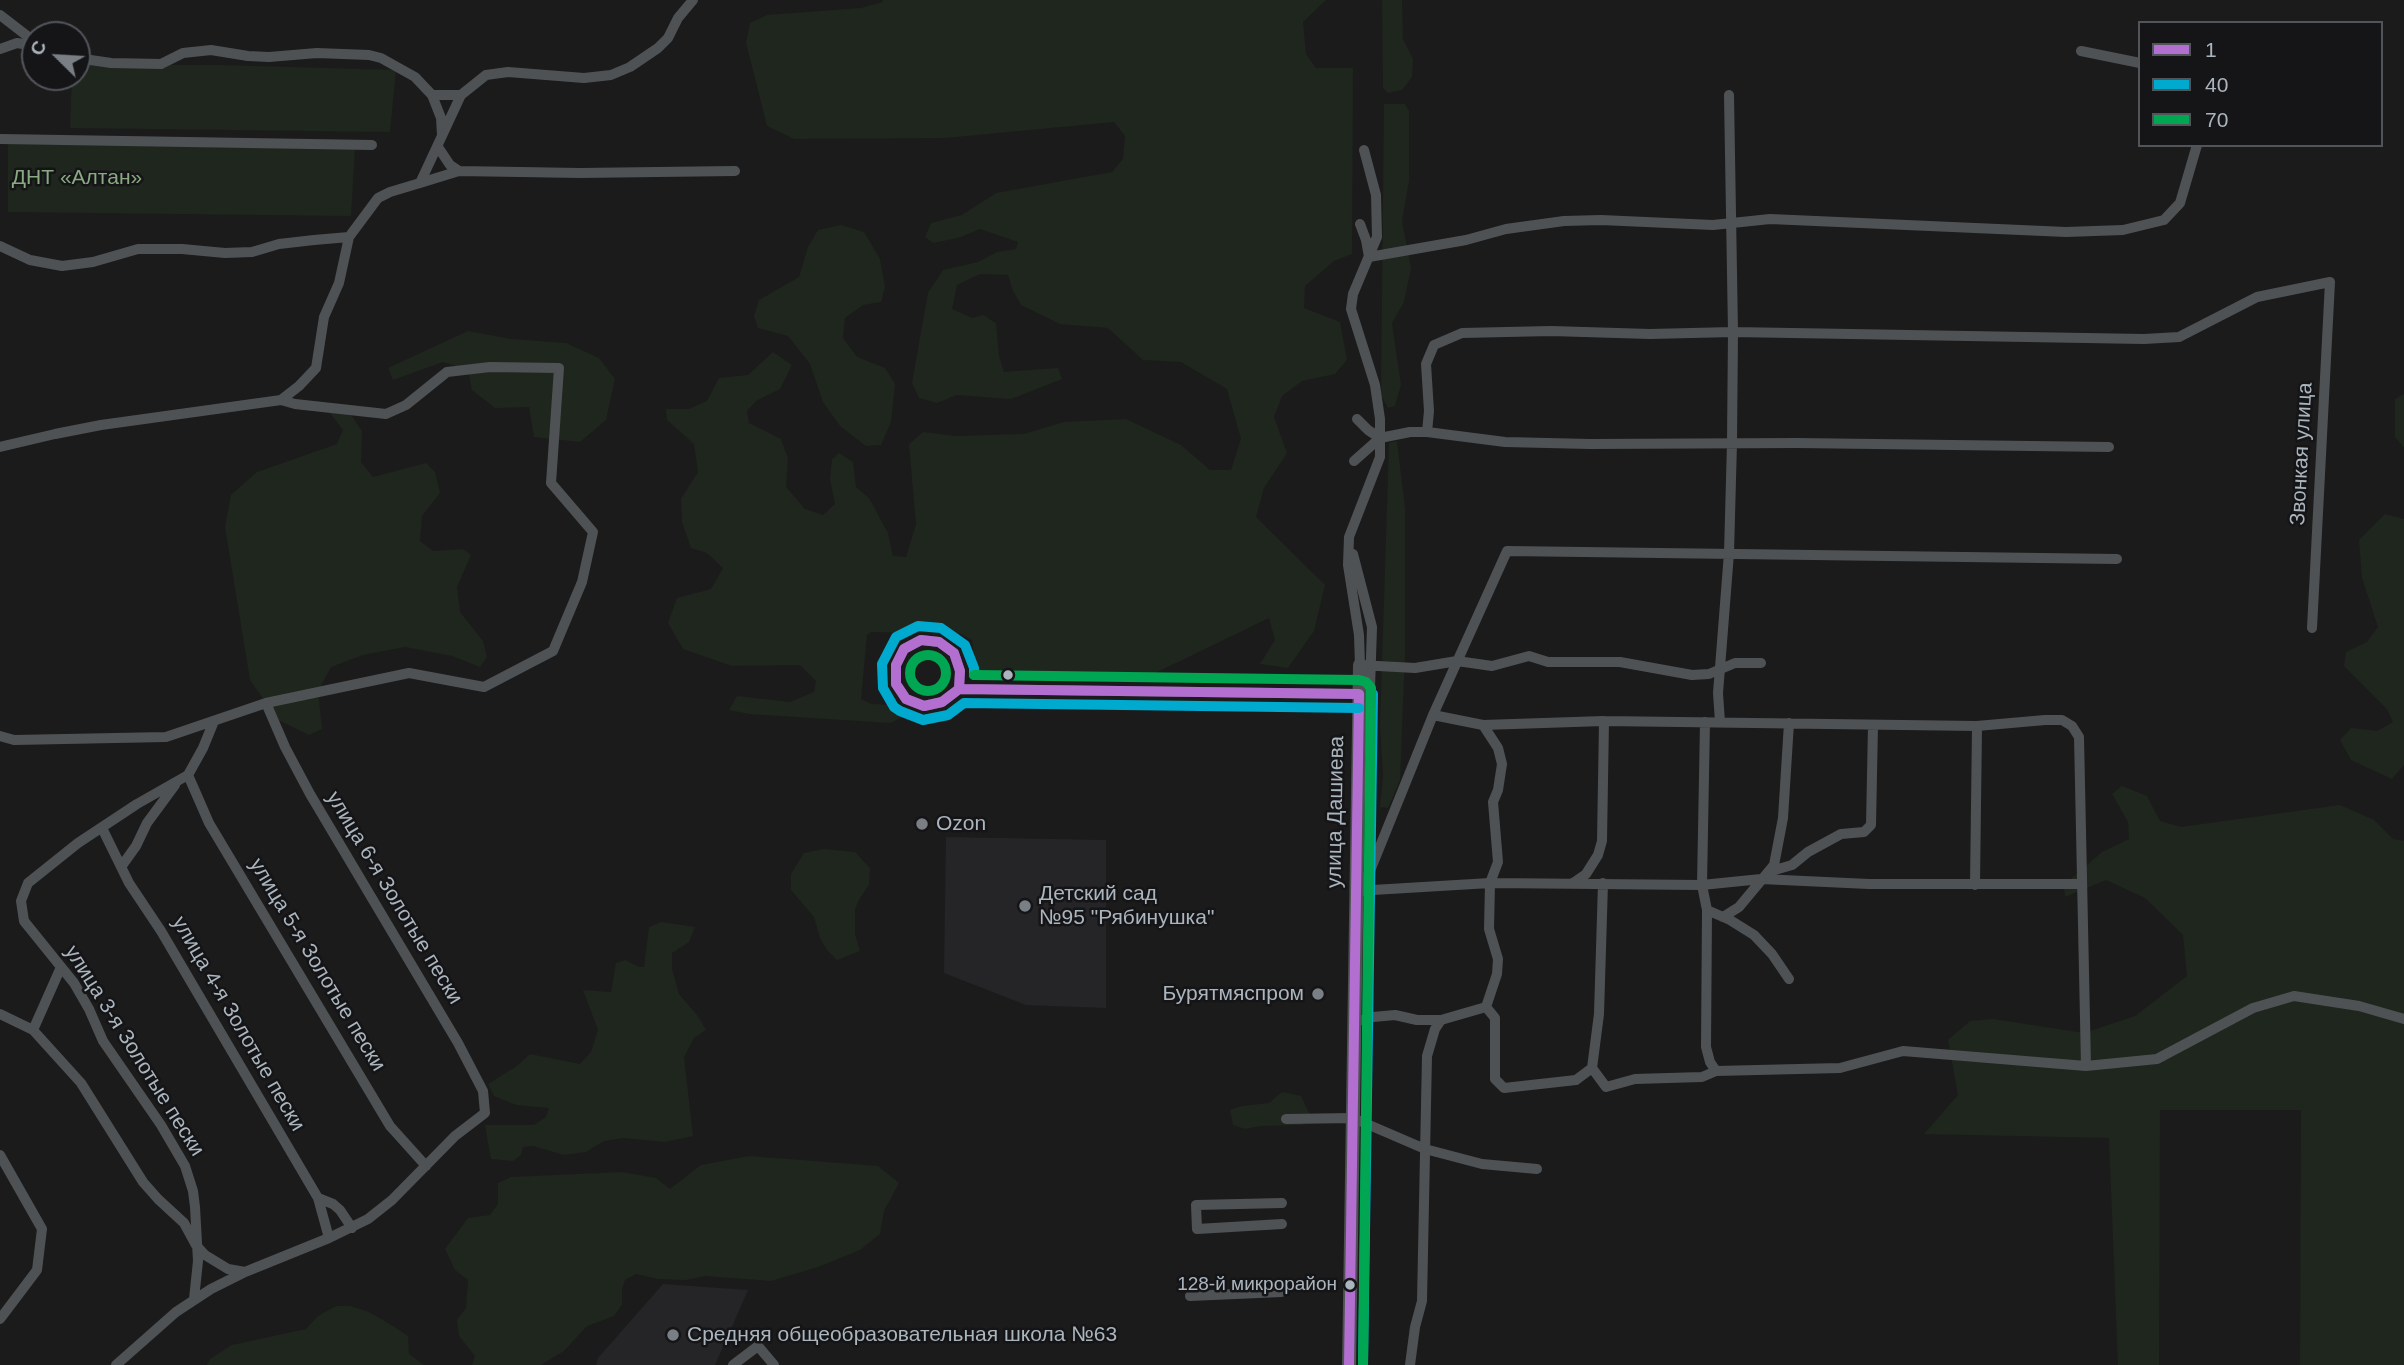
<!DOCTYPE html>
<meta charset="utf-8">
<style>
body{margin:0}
#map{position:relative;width:2404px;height:1365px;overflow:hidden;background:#1b1b1b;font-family:Arial,sans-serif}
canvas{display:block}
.legend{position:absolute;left:2138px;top:21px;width:245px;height:126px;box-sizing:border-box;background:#151518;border:2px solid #51555a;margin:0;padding:9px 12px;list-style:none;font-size:21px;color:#abb5bd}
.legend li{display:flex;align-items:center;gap:14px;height:35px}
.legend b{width:35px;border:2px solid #51555a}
.north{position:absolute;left:21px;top:21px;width:70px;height:70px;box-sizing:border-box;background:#151518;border:2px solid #51555a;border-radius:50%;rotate:294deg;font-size:19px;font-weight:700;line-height:28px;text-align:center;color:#abb5bd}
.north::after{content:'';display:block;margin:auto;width:24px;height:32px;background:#797f84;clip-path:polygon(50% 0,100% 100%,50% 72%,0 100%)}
</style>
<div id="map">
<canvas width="2404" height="1365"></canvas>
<ul class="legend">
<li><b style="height:9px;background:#b36fd0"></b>1</li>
<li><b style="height:9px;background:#00a9ce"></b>40</li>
<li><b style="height:9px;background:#00a651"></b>70</li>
</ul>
<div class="north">С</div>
</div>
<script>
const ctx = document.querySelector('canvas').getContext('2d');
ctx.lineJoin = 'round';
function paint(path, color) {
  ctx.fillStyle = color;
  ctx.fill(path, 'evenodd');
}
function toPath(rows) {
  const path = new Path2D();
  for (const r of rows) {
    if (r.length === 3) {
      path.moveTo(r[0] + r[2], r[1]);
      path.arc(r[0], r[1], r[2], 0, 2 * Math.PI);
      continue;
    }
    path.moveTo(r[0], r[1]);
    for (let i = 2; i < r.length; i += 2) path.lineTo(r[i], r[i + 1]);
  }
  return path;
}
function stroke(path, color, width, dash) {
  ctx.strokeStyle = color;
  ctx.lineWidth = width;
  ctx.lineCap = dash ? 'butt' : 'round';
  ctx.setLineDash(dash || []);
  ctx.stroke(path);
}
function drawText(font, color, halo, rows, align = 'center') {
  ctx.font = font + ' Arial,sans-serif';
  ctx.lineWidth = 5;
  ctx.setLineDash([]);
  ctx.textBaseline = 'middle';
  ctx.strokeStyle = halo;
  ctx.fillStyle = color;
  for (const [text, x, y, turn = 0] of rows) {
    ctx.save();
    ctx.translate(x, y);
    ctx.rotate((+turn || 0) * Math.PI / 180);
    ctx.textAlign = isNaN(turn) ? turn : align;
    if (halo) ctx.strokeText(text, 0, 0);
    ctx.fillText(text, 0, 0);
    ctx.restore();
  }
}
const built = toPath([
 [946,837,1106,840,1106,1008,1026,1005,944,973],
 [663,1284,748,1290,715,1365,596,1365,598,1358]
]);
const green = toPath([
 [883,0,1326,0,1303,22,1306,54,1316,68,1353,68,1352,254,1334,261,1305,286,1304,308,1340,322,1347,360,1335,374,1302,381,1282,396,1274,417,1287,453,1264,488,1256,517,1325,585,1314,631,1288,668,1260,664,1275,640,1269,618,1147,677,1053,678,1006,669,981,676,976,674,972,640,961,634,871,632,867,635,861,699,871,704,893,705,902,717,891,723,749,714,729,710,737,696,790,702,814,692,816,681,800,665,732,666,683,649,668,623,677,598,711,589,723,568,707,553,691,548,682,522,681,499,698,472,694,444,667,420,666,409,689,409,707,401,719,378,748,375,773,352,792,365,780,389,756,401,747,411,749,423,781,439,788,459,786,487,805,509,823,515,835,504,830,479,832,459,839,453,853,462,856,487,869,498,888,533,893,556,906,557,916,524,909,444,923,432,955,436,1024,434,1064,422,1126,419,1181,445,1210,470,1231,470,1241,439,1227,389,1181,362,1143,360,1108,328,1060,324,1021,305,1013,291,1008,275,980,274,957,285,952,309,972,318,983,315,996,323,999,356,1004,372,1058,368,1062,379,1011,399,957,395,937,403,919,398,912,383,928,293,943,270,978,262,997,252,1016,249,1018,242,980,229,958,238,933,243,925,237,931,223,962,215,996,193,1112,172,1123,159,1125,136,1114,122,945,138,794,139,767,126,746,43,750,23,767,15,861,8,882,2],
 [1382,0,1402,0,1403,39,1413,59,1412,77,1402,90,1388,93,1383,88],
 [77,65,218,65,396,70,390,132,70,128,72,77,77,77],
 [1384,104,1405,104,1409,111,1409,181,1402,221,1411,268,1404,302,1392,323,1401,385,1395,406,1388,408,1381,395],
 [8,144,355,149,351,216,8,212],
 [841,225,864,232,880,259,885,287,881,302,863,305,845,318,843,338,857,357,885,368,895,384,891,422,881,445,866,446,840,426,823,402,810,364,788,336,758,328,754,316,759,300,799,277,808,247,818,230],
 [468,331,511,339,566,343,599,358,615,379,606,420,580,442,534,437,529,407,495,408,472,390,468,370,443,362,393,380,388,368],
 [2404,394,2404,448,2395,437,2395,399],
 [326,408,351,415,362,431,361,462,373,477,426,463,435,472,440,493,422,516,420,541,433,551,463,549,471,555,457,587,460,612,483,641,487,657,480,667,452,656,405,647,363,655,331,667,318,691,322,729,309,735,278,720,250,680,225,527,231,495,257,472,337,444,343,430],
 [1397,441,1405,508,1405,654,1400,780,1388,808,1380,807,1383,776,1380,726,1389,443],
 [2385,514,2404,519,2404,765,2392,779,2351,760,2340,740,2351,728,2377,731,2393,722,2387,709,2344,666,2346,652,2367,642,2378,627,2362,578,2359,540],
 [2122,786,2147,796,2160,821,2181,827,2340,805,2374,820,2393,839,2404,841,2404,1365,2300,1365,2301,1110,2160,1110,2159,1365,2118,1365,2109,1138,1924,1134,1958,1095,1948,1040,1970,1021,1993,1019,2084,1033,2135,1016,2187,976,2183,935,2145,898,2106,880,2065,897,2064,885,2102,852,2129,839,2128,822,2112,794],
 [824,849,855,852,870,868,869,885,860,898,855,909,855,934,860,951,837,960,827,950,820,938,814,917,791,890,791,874,804,853],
 [661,922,695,927,689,942,672,953,672,969,679,994,697,1015,706,1030,694,1038,684,1057,693,1136,665,1142,624,1138,604,1141,586,1152,564,1155,533,1146,523,1147,521,1155,513,1161,491,1159,485,1125,534,1125,546,1117,549,1108,516,1105,494,1096,488,1084,517,1066,530,1054,580,1064,591,1052,598,1030,583,990,611,992,616,963,625,960,639,967,644,967,649,927],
 [1282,1092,1301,1096,1309,1113,1303,1125,1261,1126,1245,1129,1233,1125,1230,1110,1242,1106,1269,1103],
 [749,1156,878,1166,899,1183,884,1211,880,1234,860,1250,818,1267,771,1281,705,1276,686,1280,658,1279,636,1274,625,1280,622,1289,622,1305,614,1316,587,1326,564,1351,541,1365,472,1365,475,1356,459,1336,457,1320,466,1308,468,1280,455,1270,445,1249,468,1218,490,1215,498,1204,498,1183,511,1177,622,1172,656,1178,670,1189,701,1165],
 [336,1306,350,1306,369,1312,393,1326,408,1336,409,1354,424,1365,207,1365,210,1359,232,1345,306,1329,318,1316]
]);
const minor = toPath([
 [0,15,35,42],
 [0,49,17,43,35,46],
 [2081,51,2140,63],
 [432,95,441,118,442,135],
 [461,95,486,75,508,72,584,78,611,75,630,67,658,48,668,38,678,18,693,0],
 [0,139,372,145],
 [438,147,450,165,459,171],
 [1364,150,1376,195,1377,237,1353,294,1351,309,1375,385,1380,419,1380,457,1349,537,1348,565,1359,635,1360,665,1415,668,1457,661,1492,666,1529,656,1548,662,1620,662,1692,675,1709,674,1735,663,1761,663],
 [420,183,459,171,580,173,735,171],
 [1360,224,1366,240,1369,257,1466,240,1506,229,1564,221,1601,220,1713,225,1770,219,2066,232,2123,230,2164,220,2180,203,2197,145],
 [0,246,30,260,62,266,93,262,138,249,182,249,225,253,252,252,279,244,314,240,349,237,378,198,390,192,420,183,461,95,432,95,415,77,381,58,369,55,317,53,269,57,248,56,211,50,183,53,161,64,111,63,77,58],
 [281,400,299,386,316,368,324,317,339,283,349,237],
 [1357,419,1368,430,1380,438],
 [1427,432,1429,411,1426,364,1434,345,1462,333,1551,331,1650,334,1733,332,2144,339,2179,337,2257,297,2330,282,2312,628],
 [0,447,55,434,101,425,281,400,295,404,386,414,406,405,447,372,490,367,559,368,551,483,593,532,582,582,553,651,484,687,409,673,266,703,166,737,14,740,0,736],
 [1354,461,1380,438,1410,432,1427,432,1505,442,1590,444,1797,443,2109,447],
 [1353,554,1372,627,1368,749],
 [959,689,960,671,954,653,939,642,921,640,904,649,896,665,896,684,906,699,924,706,942,702,959,689,1359,694],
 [1433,715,1483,725,1604,721,1977,726,2045,720,2062,720,2072,726,2079,737,2086,1066],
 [1705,722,1702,885,1707,910,1706,1047,1710,1062,1716,1071],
 [1720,722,1718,693,1729,553,1732,443,1733,332,1729,95],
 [1483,725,1498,748,1502,764,1498,790,1493,802,1498,862,1490,883,1489,929,1498,959,1497,974,1486,1007],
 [188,775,209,823,390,1126,426,1166],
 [102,828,129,883,161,931,318,1198,333,1204,340,1210,352,1228],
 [121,867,136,846,147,823,175,785],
 [1768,872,1792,865,1808,852,1841,834,1864,832,1871,825,1873,725],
 [1573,883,1586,874,1598,855,1602,841,1604,721],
 [1975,885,1977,726],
 [1356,891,1370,871,1433,715,1507,551,2117,559],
 [1356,891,1490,883,1702,885,1761,879,1869,884,2081,884],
 [1707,910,1730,920,1754,935,1772,954,1789,979],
 [1723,917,1739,907,1774,865,1783,818,1789,723],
 [0,1014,33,1030,81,1083,143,1182,158,1199,184,1223,196,1245,205,1255,228,1269,245,1272,329,1238,368,1219,392,1200,455,1136,485,1113,483,1091,458,1043,310,794,285,747,266,703],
 [1354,1022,1373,1017,1395,1015,1417,1020,1441,1020,1486,1007,1495,1018,1495,1079,1504,1088,1576,1080,1592,1068,1606,1087,1635,1079,1702,1077,1716,1071,1840,1068,1903,1051,2086,1066,2157,1059,2253,1008,2294,996,2359,1006,2404,1019],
 [33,1030,61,967],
 [1592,1068,1599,1014,1603,883],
 [1286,1119,1353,1118,1425,1149,1482,1164,1537,1169],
 [0,1155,42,1229,37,1270,0,1319],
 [318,1198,329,1238],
 [1282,1224,1197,1229,1196,1205,1282,1203],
 [1190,1296,1281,1292],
 [194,1299,198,1261,195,1207,193,1191,185,1166,161,1125,103,1041,89,1009,74,983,24,921,21,901,28,883,78,843,137,804,188,775,203,748,214,721],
 [116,1365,176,1312,211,1289,245,1272],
 [733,1365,758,1346,774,1365],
 [1410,1365,1415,1327,1422,1301,1427,1056,1435,1029,1441,1020]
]);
const tertiary = toPath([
 [1349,1365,1360,665]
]);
const bus1 = toPath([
 [921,640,939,642,954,653,960,671,959,689,942,702,924,706,906,699,896,684,896,665,904,649,921,640],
 [959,689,1359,694],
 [1349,1365,1359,694]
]);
const bus2 = toPath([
 [974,675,974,668,965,645,941,628,918,626,896,637,882,664,883,688,894,707,900,711,923,720,948,715,964,703,1359,708],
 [1363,1365,1373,694]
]);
const bus3 = toPath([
 [928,673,18],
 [974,675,1359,680,1366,682,1371,688,1363,1365]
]);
const markers = [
 [1008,675,6,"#abb5bd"],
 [922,824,7,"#797f84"],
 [1025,906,7,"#797f84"],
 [1318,994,7,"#797f84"],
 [1350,1285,6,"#abb5bd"],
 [673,1335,7,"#797f84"]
];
const busNames = [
 ["128-й микрорайон",1337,1285]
];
const parkNames = [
 ["ДНТ «Алтан»",77,178]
];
const streetNames = [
 ["Звонкая улица",2302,454,-87],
 ["улица Дашиева",1336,812,-89],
 ["улица 6-я Золотые пески",394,898,59],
 ["улица 5-я Золотые пески",317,965,59],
 ["улица 4-я Золотые пески",238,1024,60],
 ["улица 3-я Золотые пески",134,1051,58]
];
const poiNames = [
 ["Ozon",936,824],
 ["Детский сад",1039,894],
 ["№95 \"Рябинушка\"",1039,918],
 ["Бурятмяспром",1304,994,"right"],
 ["Средняя общеобразовательная школа №63",687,1335]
];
paint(built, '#252528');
paint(green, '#1f261e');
stroke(minor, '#4f5254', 10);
stroke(tertiary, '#4f5254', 14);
stroke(bus1, '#b36fd0', 10);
stroke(bus2, '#00a9ce', 10);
stroke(bus3, '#00a651', 10);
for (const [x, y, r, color] of markers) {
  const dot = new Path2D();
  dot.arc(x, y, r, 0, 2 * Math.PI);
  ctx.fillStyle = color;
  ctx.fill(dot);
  stroke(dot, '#151518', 2.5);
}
drawText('19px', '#abb5bd', '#151518', busNames, 'right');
drawText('21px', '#89aa80', '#151518', parkNames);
drawText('21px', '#abb5bd', '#151518', streetNames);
drawText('21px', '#abb5bd', '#151518', poiNames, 'left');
</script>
